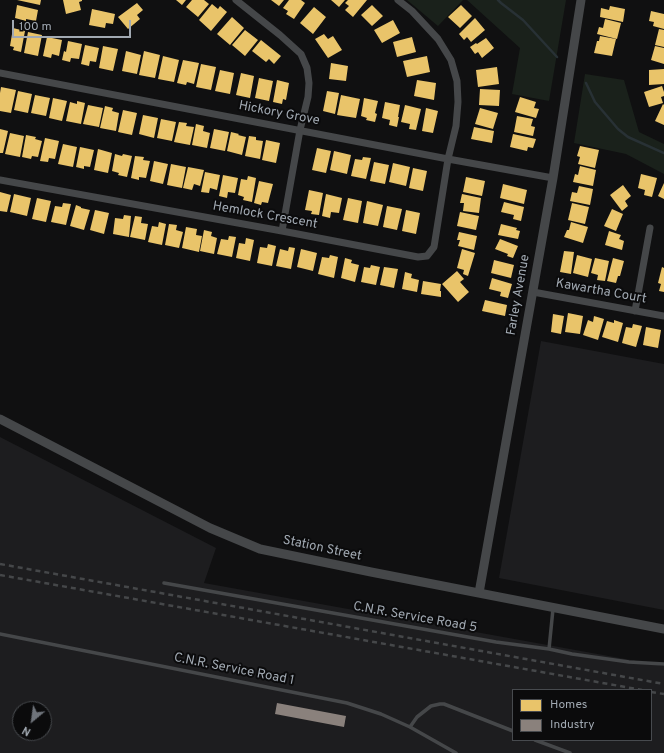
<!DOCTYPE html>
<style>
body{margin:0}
#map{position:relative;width:664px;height:753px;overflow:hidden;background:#101011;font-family:Overpass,sans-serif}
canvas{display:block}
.legend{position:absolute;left:512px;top:689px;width:140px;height:52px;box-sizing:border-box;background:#0b0b0c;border:1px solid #474a4e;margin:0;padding:5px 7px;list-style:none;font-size:12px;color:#a1a9b2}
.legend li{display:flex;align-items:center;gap:8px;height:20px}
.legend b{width:20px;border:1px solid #474a4e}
.north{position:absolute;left:12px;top:701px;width:40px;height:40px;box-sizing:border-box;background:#0b0b0c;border:1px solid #474a4e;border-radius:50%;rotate:209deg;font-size:11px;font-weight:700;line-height:16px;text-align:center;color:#a1a9b2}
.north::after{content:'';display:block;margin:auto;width:14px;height:18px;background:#6e737a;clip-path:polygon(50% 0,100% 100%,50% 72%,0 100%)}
.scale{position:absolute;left:12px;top:20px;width:119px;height:18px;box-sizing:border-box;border:2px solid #a1a9b2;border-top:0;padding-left:5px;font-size:12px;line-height:14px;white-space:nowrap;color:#a1a9b2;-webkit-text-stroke:3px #0b0b0c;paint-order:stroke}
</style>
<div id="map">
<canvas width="664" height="753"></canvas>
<ul class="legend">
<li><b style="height:11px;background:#e9c46a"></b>Homes</li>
<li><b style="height:11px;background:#8a817c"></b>Industry</li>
</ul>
<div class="north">N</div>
<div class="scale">100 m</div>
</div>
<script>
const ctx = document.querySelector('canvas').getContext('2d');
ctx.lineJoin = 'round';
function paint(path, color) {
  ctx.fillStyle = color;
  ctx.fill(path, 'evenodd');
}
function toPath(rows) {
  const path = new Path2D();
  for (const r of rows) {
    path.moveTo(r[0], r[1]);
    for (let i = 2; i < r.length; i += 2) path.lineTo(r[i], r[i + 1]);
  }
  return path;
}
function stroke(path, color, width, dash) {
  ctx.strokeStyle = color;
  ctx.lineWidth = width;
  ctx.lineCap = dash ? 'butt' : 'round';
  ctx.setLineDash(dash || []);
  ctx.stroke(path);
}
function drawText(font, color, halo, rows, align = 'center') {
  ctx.font = font + ' Overpass,sans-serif';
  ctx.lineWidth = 4;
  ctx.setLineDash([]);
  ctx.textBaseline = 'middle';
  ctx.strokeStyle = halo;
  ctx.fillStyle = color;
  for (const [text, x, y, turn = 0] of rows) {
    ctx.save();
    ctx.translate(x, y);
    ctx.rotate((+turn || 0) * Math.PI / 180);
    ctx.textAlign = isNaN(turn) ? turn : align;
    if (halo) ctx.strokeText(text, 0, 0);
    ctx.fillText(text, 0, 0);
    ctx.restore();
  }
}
const built = toPath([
 [541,341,664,364,664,610,499,578],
 [0,437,216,548,204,583,664,666,664,753,0,753],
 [513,690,651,690,651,740,513,740],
 [20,709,44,709,44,733,20,733]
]);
const green = toPath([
 [407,0,463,0,438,26],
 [467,0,566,0,549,101,512,94,520,48],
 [585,74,624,80,639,132,664,144,664,174,626,154,574,143]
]);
const homes = toPath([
 [17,0,41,0,40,5],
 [63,0,82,0,82,1,79,2,81,10,66,14],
 [176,0,186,0,182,5],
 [192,0,204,0,209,4,198,17,186,7],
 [271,0,284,0,279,6],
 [289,0,301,0,305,3,294,19,286,14,288,11,283,8],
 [331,0,345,0,339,7],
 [348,0,367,0,353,17,345,10,349,6,345,3],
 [137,3,143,10,137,15,140,19,128,29,118,17],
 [212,4,218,9,220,6,227,12,211,31,199,20],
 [17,5,38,10,36,21,26,19,26,21,15,18],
 [372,5,383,16,372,26,361,15],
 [461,5,472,16,460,28,448,17],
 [610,6,625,9,623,22,600,17,601,8,609,10],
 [314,7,326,17,313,34,300,23],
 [92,9,115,14,113,24,106,23,105,28,89,25],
 [651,11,664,14,664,29,653,26,654,22,649,21],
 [232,17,244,28,230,45,217,34],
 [475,18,485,30,471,42,467,37,464,40,459,34],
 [605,19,621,23,617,39,597,34,599,27,603,28],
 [393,20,400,33,382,43,374,30],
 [13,28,25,31,21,52,13,50,14,47,10,46],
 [659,29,664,30,664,47,655,45],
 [245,30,258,40,245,56,232,45],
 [28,32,42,35,38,56,24,53],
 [324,34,328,39,333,36,342,50,328,58,315,39],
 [600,36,616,39,612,56,594,53,597,41,599,41],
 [47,37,62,40,59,56,52,54,51,58,43,56],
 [412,37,416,52,397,57,393,42],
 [486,38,494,48,482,58,478,52,475,54,470,47,476,43,477,44],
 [261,40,281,56,274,64,269,59,266,62,252,51],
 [68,41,82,44,79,59,71,58,70,62,62,60,64,51,66,52],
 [85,45,99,48,96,62,90,61,89,66,81,64],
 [103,46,118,49,113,71,99,68],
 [655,46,664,48,664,64,651,60],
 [126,51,141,55,137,74,122,71],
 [144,51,160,55,155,78,139,75],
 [163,56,179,60,174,82,158,79],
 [427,56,430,72,407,77,403,61],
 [183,60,199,63,194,84,187,82,186,85,177,83],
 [331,63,348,66,346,81,329,79],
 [201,64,216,67,211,90,196,87],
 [497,67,499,84,478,87,476,70],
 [664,69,664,84,649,85,649,70],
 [220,70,234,73,230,94,215,91],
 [241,73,254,76,250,98,236,95],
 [259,78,273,81,269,101,255,98],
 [277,80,289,83,286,100,283,99,282,104,273,102],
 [417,80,436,83,434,100,414,96],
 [662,86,664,92,664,96,661,97,663,103,649,107,644,92],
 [1,87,16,90,11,113,0,111,0,93],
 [480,89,500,90,499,106,479,105],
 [18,91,32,94,28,113,14,110],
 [327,91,339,93,335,114,323,111],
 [35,95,50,98,46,116,31,113],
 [341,95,360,99,356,118,337,115],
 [520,97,536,102,534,108,539,109,536,118,515,112],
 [53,98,67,101,62,121,49,118],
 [364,98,378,101,375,113,377,114,375,122,366,120,367,118,361,116],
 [77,101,85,103,81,124,66,121,70,102,77,104],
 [385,102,400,105,398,117,399,117,397,127,389,125,390,120,382,118],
 [663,104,664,105,664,125,655,121],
 [88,105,103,108,99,127,83,124],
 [405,105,421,109,416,130,409,129,410,124,401,122],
 [105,106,113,108,112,111,119,113,116,131,100,128],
 [426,108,438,111,433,133,422,131],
 [480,108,498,113,493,129,475,124],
 [123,110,137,113,132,135,118,132],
 [143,115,158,118,154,138,139,134],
 [517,116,533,119,531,126,535,127,533,136,514,132],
 [161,119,176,122,172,141,157,138],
 [179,122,187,123,186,126,194,127,190,145,174,142],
 [196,124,204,126,203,131,210,133,207,148,192,145],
 [474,127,494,131,492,143,471,139],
 [0,129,8,131,3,153,0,153],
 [214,129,229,132,225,151,210,148],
 [231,132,239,134,238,135,246,137,242,155,227,151],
 [10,133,24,136,20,157,5,154],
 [513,134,536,139,533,148,528,147,527,151,510,147],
 [26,135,36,137,35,139,42,141,38,157,32,156,31,159,22,157],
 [249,136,256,137,256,140,263,141,260,159,245,156],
 [45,138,59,141,55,159,49,158,48,162,40,161],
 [266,140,280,143,276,163,262,160],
 [63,144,77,147,73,167,58,164],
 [580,146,599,150,595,168,578,164,580,157,577,156],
 [80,147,94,150,90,167,84,166,84,169,76,167],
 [317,148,331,151,326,173,312,170],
 [98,149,112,153,108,173,94,170],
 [334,151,351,155,347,174,330,170],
 [115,154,122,156,123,154,132,156,127,177,118,175,119,173,112,171],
 [135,156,144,157,143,160,150,161,146,178,139,177,139,180,131,178],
 [363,157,371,158,366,179,351,176,355,159,362,160],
 [154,161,168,164,163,184,150,181],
 [374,162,389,165,385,184,370,181],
 [393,163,410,167,406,186,389,182],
 [171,164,186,167,182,188,167,185],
 [580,166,596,170,593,186,573,182,575,174,578,175],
 [188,167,204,170,200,186,194,184,192,190,183,188],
 [413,168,427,171,423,191,409,188],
 [205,172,220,175,217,190,210,188,209,193,201,192],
 [641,174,657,178,652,197,644,195,645,190,638,188],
 [223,175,238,178,235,193,228,192,227,198,219,196],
 [248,176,256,178,252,202,243,200,244,197,238,195,241,179,247,180],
 [466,177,485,181,482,196,463,192],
 [259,181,273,184,268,203,262,202,261,205,254,203],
 [664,183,664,199,658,196],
 [503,184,527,190,524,204,500,198],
 [623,185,631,196,625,201,628,206,622,211,610,195],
 [579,186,593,189,590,205,570,201,572,192,577,193],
 [309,190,323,193,319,215,311,214,312,211,305,210],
 [0,192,11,195,7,212,0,211],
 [14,194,31,198,27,216,10,212],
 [326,194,342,198,339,213,331,212,330,218,322,216],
 [462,194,481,198,479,213,463,211,464,203,460,203],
 [37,198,51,201,46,222,32,219],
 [348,198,362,201,358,223,343,220],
 [367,201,383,205,378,226,363,223],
 [504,202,524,207,521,221,513,219,514,215,501,212],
 [63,203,71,204,66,225,51,222,55,206,62,207],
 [572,203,589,207,585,224,568,220],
 [76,205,81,207,81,208,90,210,84,230,70,226],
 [387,206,402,209,397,230,383,227],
 [612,209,623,214,616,231,604,226],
 [95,210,109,213,104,234,90,230],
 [406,210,420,213,416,234,402,231],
 [460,212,479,216,476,230,457,226],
 [124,215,131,216,129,237,113,234,115,218,123,219],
 [135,216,142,217,141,223,148,224,145,240,130,237],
 [159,222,166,224,162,245,148,242,152,226,158,227],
 [571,222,588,227,583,243,564,237,567,230,569,230],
 [169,224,177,225,176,230,183,232,179,248,165,245],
 [501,224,517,228,516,230,520,231,518,239,498,235],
 [186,227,197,229,196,235,202,236,199,252,182,248],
 [204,230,212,232,211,236,217,238,214,254,200,251],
 [609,231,621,235,619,239,624,241,622,250,605,245],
 [459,232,477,236,474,250,458,246,460,240,457,240],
 [229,236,236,237,232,257,217,254,221,239,228,240],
 [246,238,254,240,250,261,236,258,239,243,245,244],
 [500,239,518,246,513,258,507,256,508,254,495,249],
 [268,244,276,246,272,266,257,263,260,247,267,248],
 [289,247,295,248,291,269,276,266,280,249,288,251],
 [301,249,317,253,313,271,297,267],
 [462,249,475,253,468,276,463,274,464,270,457,268],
 [564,251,574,252,571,274,560,272],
 [330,255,338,257,334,278,318,274,322,257,329,258],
 [577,255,592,259,588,277,573,273],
 [345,258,352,260,351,263,359,265,355,282,341,278],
 [595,258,609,261,605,281,597,280,598,275,591,273],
 [613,258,624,261,620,276,618,276,616,283,607,281],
 [494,260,514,265,511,278,491,273],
 [371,265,380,267,376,285,361,282,364,267,370,268],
 [384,267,398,269,394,288,380,285],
 [662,267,664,268,664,292,659,291,661,284,658,283],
 [457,271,464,279,460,282,469,292,458,302,442,284],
 [405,272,412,274,411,278,419,280,417,292,402,289],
 [492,278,512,284,508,298,500,296,501,292,489,289],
 [423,281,441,284,440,291,441,291,441,297,421,294],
 [485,300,507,305,505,316,482,311],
 [568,313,583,316,580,334,565,332],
 [553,314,564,316,561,334,551,332],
 [594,316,604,319,598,340,583,335,588,320,593,322],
 [614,320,623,323,618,342,602,337,607,321,614,323],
 [633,324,642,326,636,347,622,343,626,327,632,328],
 [646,327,661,330,658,348,643,345]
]);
const industry = toPath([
 [277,703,346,716,344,727,275,714]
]);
const stream = toPath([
 [498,0,501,3,523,20,557,57],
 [586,83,595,102,618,129,628,137,664,153]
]);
const service = toPath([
 [164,583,496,642,549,649,572,654,629,662,664,664],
 [0,634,347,703,381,714,410,727,456,753],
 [549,649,553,609],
 [410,727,417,717,431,706,440,704,444,704,513,731],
 [535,740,570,753]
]);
const minor = toPath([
 [236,0,280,35,301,54,307,68,309,83,308,97,300,130,282,231],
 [0,73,448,159,553,178],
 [0,180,282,231,418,257,427,256,434,247,448,159,456,126,458,102,457,81,451,60,438,39,412,11,398,0],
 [533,292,664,316],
 [635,311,650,228]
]);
const tertiary = toPath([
 [0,419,210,528,260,549,371,572,664,629],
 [479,593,553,178,581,0]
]);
const rail = toPath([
 [0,564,664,684],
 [0,575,642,690],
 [651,692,664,694]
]);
const streetNames = [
 ["Hickory Grove",279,114,11],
 ["Hemlock Crescent",265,216,10],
 ["Kawartha Court",601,292,10],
 ["Farley Avenue",519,295,-80],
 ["Station Street",322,549,12],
 ["C.N.R. Service Road 5",415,618,10],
 ["C.N.R. Service Road 1",234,670,11]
];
paint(built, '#1d1d1f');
paint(green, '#1a211b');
paint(homes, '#e9c46a');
paint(industry, '#8a817c');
stroke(stream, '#283135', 2.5);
stroke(service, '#454749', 3.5);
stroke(minor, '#454749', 7);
stroke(tertiary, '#454749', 9);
stroke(rail, '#454749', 2.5, [5, 4]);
drawText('13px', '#a1a9b2', '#0b0b0c', streetNames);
</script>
